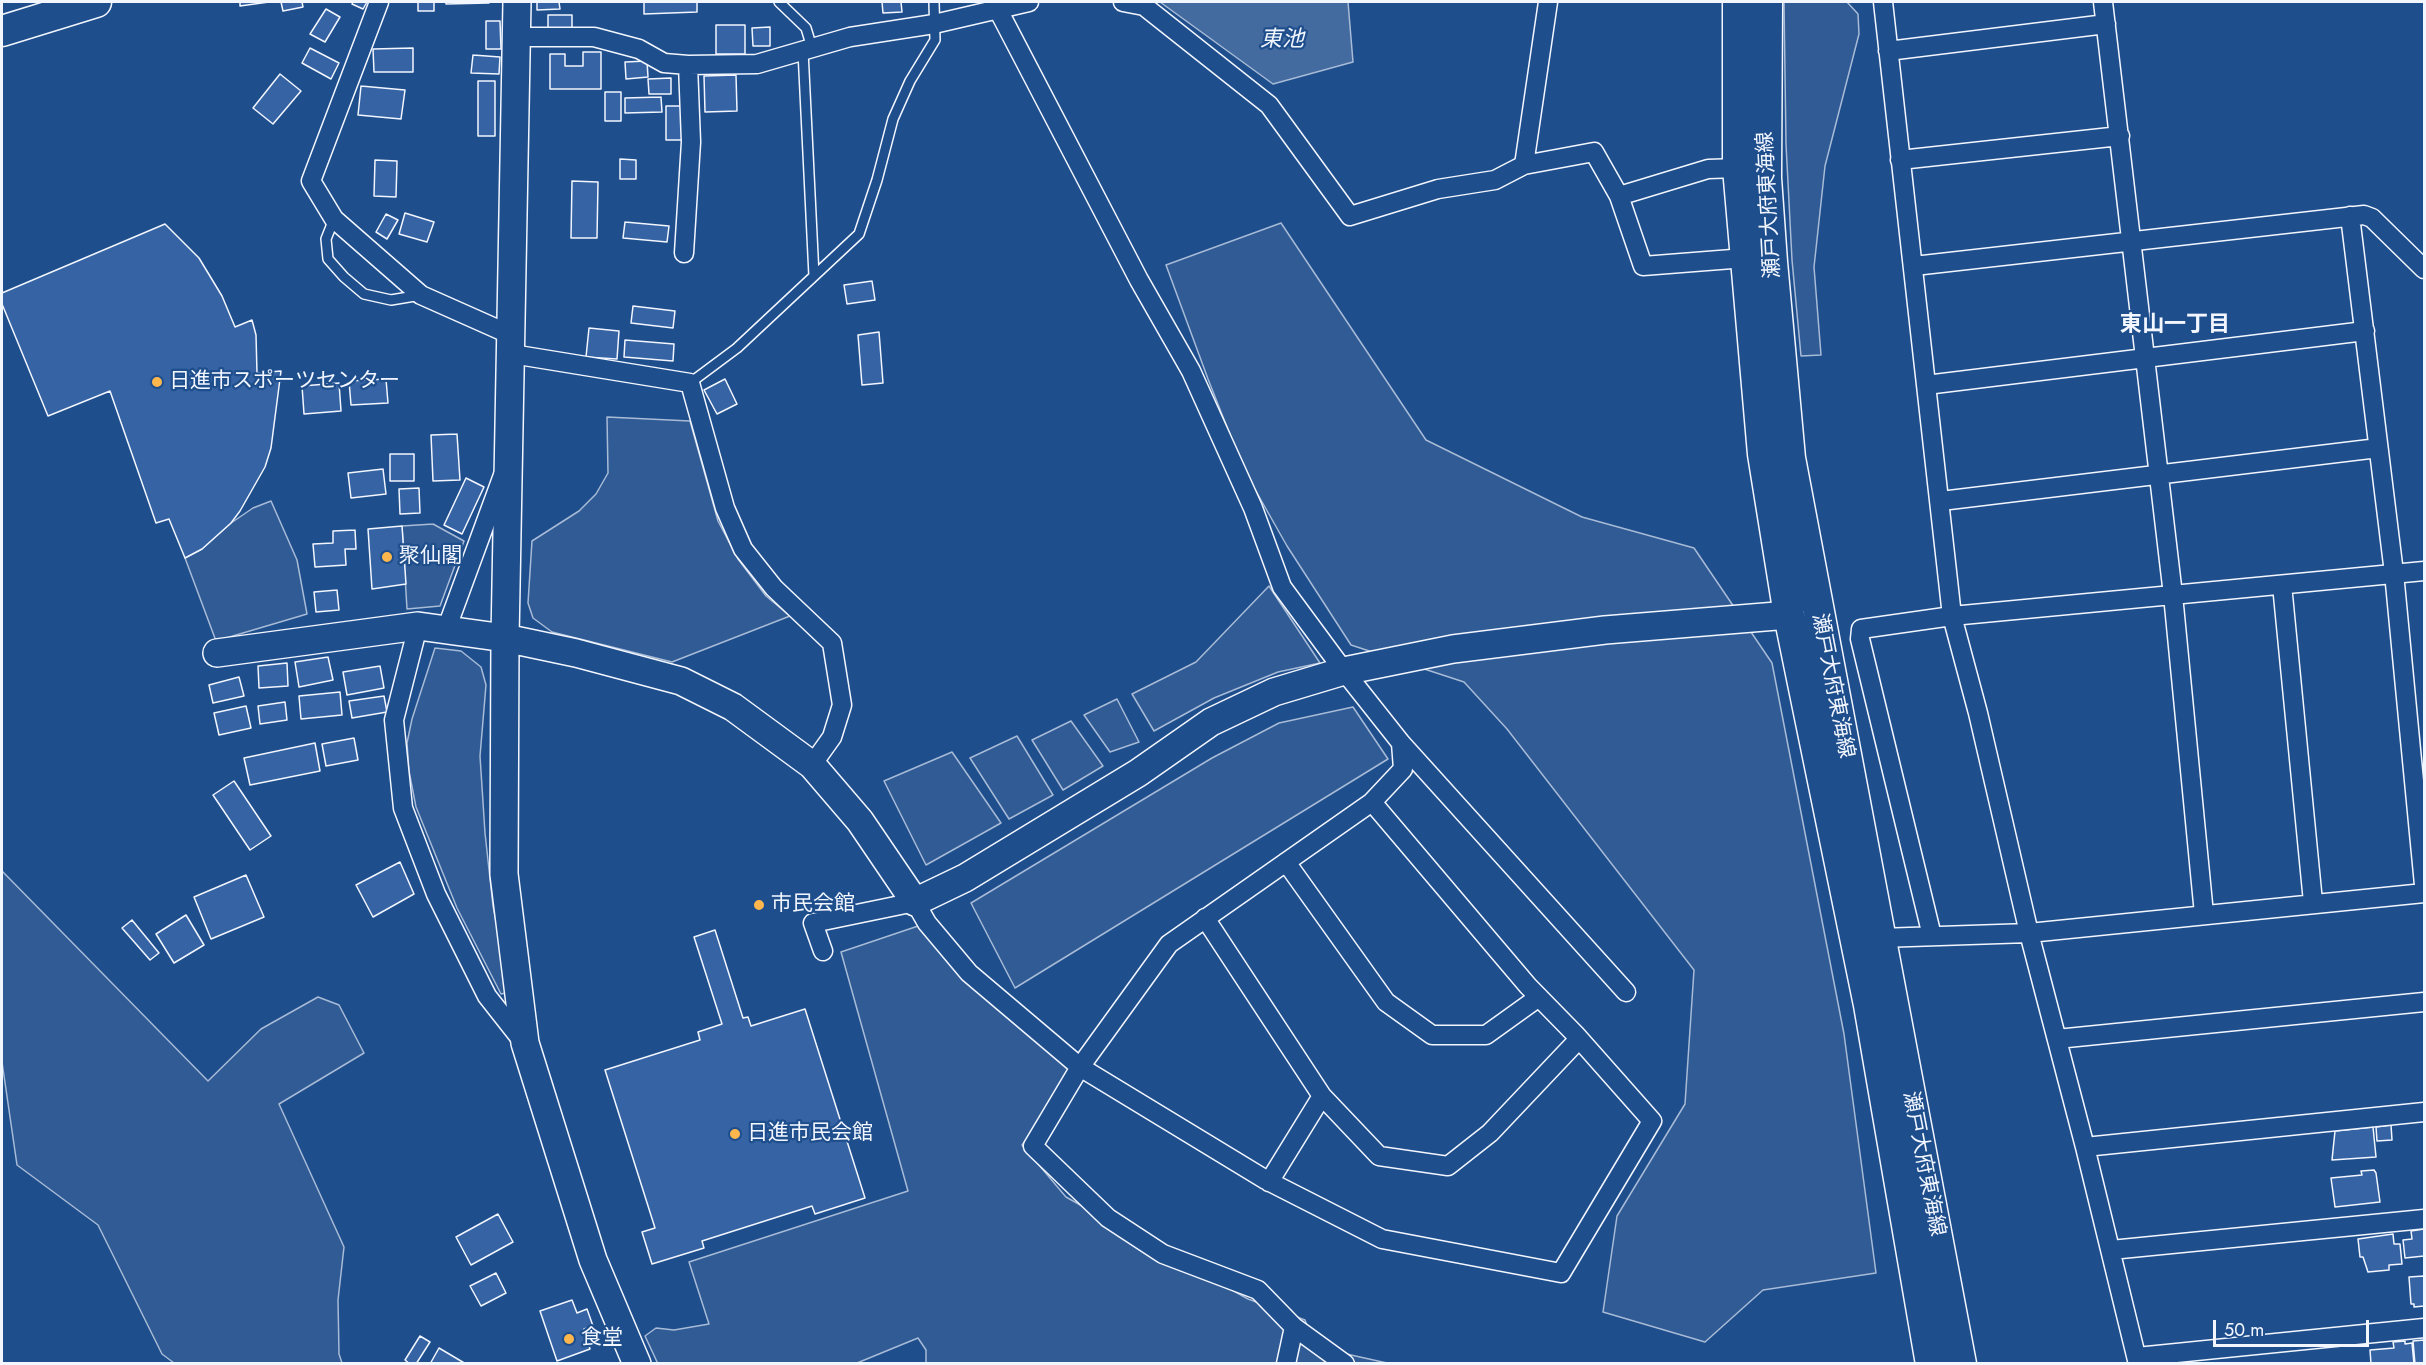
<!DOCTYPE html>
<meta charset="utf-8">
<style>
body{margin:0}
#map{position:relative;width:2426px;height:1365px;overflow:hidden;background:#1f4e8c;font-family:Jost,sans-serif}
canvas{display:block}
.frame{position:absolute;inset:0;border:3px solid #f2f6ff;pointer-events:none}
.scale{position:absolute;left:2213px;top:1320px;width:156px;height:27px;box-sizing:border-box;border:3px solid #f2f6ff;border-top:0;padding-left:8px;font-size:18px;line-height:21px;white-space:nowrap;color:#f2f6ff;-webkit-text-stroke:4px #1f4e8c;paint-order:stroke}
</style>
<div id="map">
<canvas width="2426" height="1365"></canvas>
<div class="frame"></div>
<div class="scale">50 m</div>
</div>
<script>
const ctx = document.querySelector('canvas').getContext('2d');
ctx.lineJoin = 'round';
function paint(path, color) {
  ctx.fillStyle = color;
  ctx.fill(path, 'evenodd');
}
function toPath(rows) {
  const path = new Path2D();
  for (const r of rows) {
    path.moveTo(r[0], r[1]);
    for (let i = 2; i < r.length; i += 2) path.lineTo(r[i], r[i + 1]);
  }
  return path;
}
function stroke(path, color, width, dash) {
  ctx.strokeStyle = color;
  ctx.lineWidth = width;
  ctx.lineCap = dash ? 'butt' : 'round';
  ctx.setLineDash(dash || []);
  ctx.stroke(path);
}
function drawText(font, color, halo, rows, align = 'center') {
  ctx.font = font + ' Jost,"Noto Sans JP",sans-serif';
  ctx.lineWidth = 4.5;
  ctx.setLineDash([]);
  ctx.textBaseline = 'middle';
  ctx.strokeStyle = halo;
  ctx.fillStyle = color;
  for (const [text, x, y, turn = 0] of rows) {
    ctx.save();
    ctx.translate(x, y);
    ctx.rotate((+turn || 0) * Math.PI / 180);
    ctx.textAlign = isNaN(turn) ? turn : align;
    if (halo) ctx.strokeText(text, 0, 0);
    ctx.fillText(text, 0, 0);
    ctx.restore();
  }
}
const built = toPath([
 [1784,2,1847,2,1858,14,1859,34,1825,166,1814,267,1821,355,1801,356,1792,260,1786,144,1784,2],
 [1281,223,1426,440,1582,517,1694,548,1772,663,1844,1034,1876,1273,1763,1290,1705,1342,1603,1312,1617,1216,1685,1104,1694,970,1507,729,1464,682,1351,645,1287,546,1244,470,1208,379,1166,265,1281,223],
 [607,417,690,421,718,521,738,559,766,596,790,616,672,662,552,632,533,618,528,603,532,541,579,511,596,494,608,473,607,417],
 [271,501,297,560,307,614,216,641,185,558,202,549,231,523,253,508,271,501],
 [433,524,464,541,440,606,407,609,402,526,433,524],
 [1269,586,1320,663,1278,672,1214,698,1154,731,1132,694,1196,662,1269,586],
 [435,648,461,651,481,667,486,685,480,756,485,833,493,906,510,992,501,994,457,908,416,807,409,771,407,743,412,719,435,648],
 [1117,699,1139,742,1110,752,1084,715,1117,699],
 [1353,707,1388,759,1015,988,971,903,1212,758,1279,723,1353,707],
 [1071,721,1103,766,1063,790,1032,740,1071,721],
 [1017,736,1053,795,1009,819,970,758,1017,736],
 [952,752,1001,823,926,865,884,781,952,752],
 [2,871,208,1081,261,1029,318,997,339,1005,364,1053,279,1104,344,1247,338,1300,339,1354,342,1363,174,1363,162,1354,98,1225,17,1165,2,1062,2,871],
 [927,923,1080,1067,1022,1145,1066,1197,1248,1299,1305,1320,1315,1347,1387,1363,926,1363,926,1350,918,1338,857,1363,658,1364,645,1336,656,1328,674,1330,709,1324,689,1262,908,1191,841,952,927,923]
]);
const water = toPath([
 [1160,2,1348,2,1353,62,1273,84,1160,2]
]);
const building = toPath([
 [240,2,269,2,240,6,240,2],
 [281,2,302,2,303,7,283,11,281,2],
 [353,2,367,2,363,9,352,4,353,2],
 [418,2,434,2,434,11,418,11,418,2],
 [446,2,489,2,489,3,446,4,446,2],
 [537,2,559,2,560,9,537,10,537,2],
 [644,2,697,2,697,12,644,14,644,2],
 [882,2,901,2,902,12,883,13,882,2],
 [326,9,340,17,325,42,310,34,326,9],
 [548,15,572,15,572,28,548,28,548,15],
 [486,21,500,21,501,49,486,49,486,21],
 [716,25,745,25,745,54,716,54,716,25],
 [770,27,770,46,753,46,752,28,770,27],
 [310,48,339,63,331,79,302,63,310,48],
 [413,48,413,72,374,72,373,49,413,48],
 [583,52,601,52,601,89,550,89,550,54,565,54,565,66,583,66,583,52],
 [473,55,500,57,499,74,471,73,473,55],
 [647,61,648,77,626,79,625,62,647,61],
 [280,74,301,91,273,124,253,108,280,74],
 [736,75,737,111,705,112,704,76,736,75],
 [671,78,671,94,649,94,648,79,671,78],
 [478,81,495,81,495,136,478,136,478,81],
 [361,86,405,90,401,119,358,115,361,86],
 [605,92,621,92,621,121,605,121,605,92],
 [661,97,662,112,625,113,625,98,661,97],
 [666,106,683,106,683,140,666,140,666,106],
 [620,159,636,160,636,179,620,179,620,159],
 [375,160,397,161,396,197,374,196,375,160],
 [572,181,598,182,597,238,571,238,572,181],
 [405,213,434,222,427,242,399,234,405,213],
 [386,214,398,220,387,239,376,232,386,214],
 [625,222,669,226,667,242,623,238,625,222],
 [165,224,199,258,222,296,235,327,252,320,256,335,257,373,281,371,271,448,265,467,240,511,231,523,202,549,185,558,169,519,156,523,110,391,48,416,2,304,2,293,165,224],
 [872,281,875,300,847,304,844,285,872,281],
 [633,306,675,311,673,328,631,323,633,306],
 [589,328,619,331,617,359,586,357,589,328],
 [879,332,883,383,862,385,858,335,879,332],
 [625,340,674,344,673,361,624,357,625,340],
 [386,379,388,403,351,405,349,381,386,379],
 [725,379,737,404,717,414,704,390,725,379],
 [339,383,341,411,304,414,302,386,339,383],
 [457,434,460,480,433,481,431,435,457,434],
 [390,454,414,454,414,481,390,481,390,454],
 [383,469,386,494,351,498,348,473,383,469],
 [466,478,484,487,462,534,444,525,466,478],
 [419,488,420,513,400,514,399,489,419,488],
 [402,526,406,584,372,589,368,529,402,526],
 [355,530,356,549,345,549,346,565,315,567,313,544,333,543,333,531,355,530],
 [337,590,339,610,316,612,314,592,337,590],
 [328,657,333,680,299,687,295,662,328,657],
 [287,663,288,686,259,688,258,666,287,663],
 [380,666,384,688,347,695,343,672,380,666],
 [239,677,244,696,213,703,209,685,239,677],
 [340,692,342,715,301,719,299,696,340,692],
 [384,696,387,712,352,718,349,701,384,696],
 [285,702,287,720,260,724,258,706,285,702],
 [246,706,251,728,219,735,214,713,246,706],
 [354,738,358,760,326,766,322,744,354,738],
 [315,743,320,771,250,785,244,758,315,743],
 [234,781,271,836,250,850,213,795,234,781],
 [400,862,414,894,373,917,356,885,400,862],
 [246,875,264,917,211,939,194,897,246,875],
 [186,915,204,945,174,963,156,934,186,915],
 [132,920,159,953,150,960,122,928,132,920],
 [715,930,743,1018,748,1017,751,1026,805,1009,865,1198,815,1214,812,1206,702,1241,704,1248,652,1264,642,1232,655,1228,605,1070,700,1040,698,1032,722,1024,694,937,715,930],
 [2391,1125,2392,1140,2377,1141,2376,1127,2391,1125],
 [2373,1127,2376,1157,2332,1160,2335,1131,2373,1127],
 [2374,1170,2376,1173,2380,1202,2335,1207,2331,1178,2362,1175,2361,1171,2374,1170],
 [498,1214,513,1242,471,1265,456,1237,498,1214],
 [2424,1229,2424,1256,2405,1258,2403,1240,2412,1239,2411,1231,2424,1229],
 [2393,1234,2394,1244,2400,1244,2402,1264,2389,1265,2389,1270,2368,1272,2363,1257,2360,1257,2358,1239,2393,1234],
 [496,1273,506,1293,481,1306,470,1286,496,1273],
 [2424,1276,2424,1306,2414,1307,2414,1304,2411,1304,2409,1277,2424,1276],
 [572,1300,577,1313,587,1309,593,1326,584,1329,590,1349,557,1361,540,1311,572,1300],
 [420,1336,430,1342,416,1364,410,1364,405,1360,420,1336],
 [2424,1340,2424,1364,2415,1364,2413,1341,2424,1340],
 [2405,1341,2405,1344,2412,1343,2414,1364,2371,1364,2370,1350,2394,1348,2393,1342,2405,1341],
 [439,1348,466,1364,430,1364,439,1348]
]);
const lane = toPath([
 [779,2,806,28,812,48],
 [803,51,814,276],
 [334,219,326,239,328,259,344,277,364,294,391,300,421,295],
 [690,383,737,348,859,234,877,180,893,119,910,81,935,40,934,2]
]);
const street = toPath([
 [379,2,311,181,334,219,421,295,511,335],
 [994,2,1139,280,1191,371,1253,508,1282,587,1344,671,1401,743,1626,992],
 [1123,2,1144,6,1269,105,1350,216,1438,189,1495,180,1524,165,1548,2],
 [1883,2,1952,616,1978,713,2029,933,2085,1147,2138,1364],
 [2103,2,2173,595,2204,914],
 [517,37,594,37,639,49,664,63,688,65,757,64,850,37,934,24,1029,2],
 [1888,51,2106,24],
 [1900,160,2120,136],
 [1524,165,1594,152,1619,196,1643,266,1745,258],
 [1619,196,1708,169,1738,168],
 [2350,216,2394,573,2424,885],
 [684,253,691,142,688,65],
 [1914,266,2364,215,2372,218,2424,269],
 [512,354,690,383,725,508,743,549,774,588,832,643,842,705,832,737,812,765],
 [1926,385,2365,331],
 [1941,501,2378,448],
 [2282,585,2313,902],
 [418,626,394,720,403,808,436,894,487,996,524,1043],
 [446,630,503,475],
 [1372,802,1403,769,1401,743],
 [1286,862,1386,1002,1432,1035,1486,1035,1539,997],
 [1205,918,1322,1096,1269,1182],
 [1932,936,1860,639,1861,629,1952,616,2424,571],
 [1880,938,2029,933,2424,893],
 [823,951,813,923,915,902,927,923,969,973,1080,1067,1266,1180,1382,1239,1561,1273,1652,1121,1575,1034,1528,986,1372,802,1169,944,1080,1067,1033,1146,1108,1218,1163,1254,1258,1290,1294,1327,1345,1364],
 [2057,1039,2424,1002],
 [1322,1096,1379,1156,1448,1166,1490,1133,1579,1039],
 [2085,1147,2424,1112],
 [2111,1250,2424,1219],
 [2137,1357,2424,1328],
 [1286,1364,1294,1327]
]);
const secondary = toPath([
 [517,2,505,638,504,874,525,1043,593,1260,637,1364],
 [217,653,418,626,505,638,576,653,681,681,733,707,812,765,860,821,915,902,965,878,1138,773,1211,722,1274,692,1344,671,1453,649,1605,630,1789,615]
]);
const primary = toPath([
 [1738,2,1738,168,1763,454,1789,615,1869,1005,1931,1364],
 [1767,2,1766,178,1772,262,1790,458,1961,1364],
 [2,31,96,2]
]);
const markers = [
 [157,382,6,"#ffb74d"],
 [387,557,6,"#ffb74d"],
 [759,905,6,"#ffb74d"],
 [735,1134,6,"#ffb74d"],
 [569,1339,6,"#ffb74d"]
];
const streetNames = [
 ["瀬戸大府東海線",1770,205,-93],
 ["瀬戸大府東海線",1832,686,79],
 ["瀬戸大府東海線",1923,1164,79]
];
const poiNames = [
 ["日進市スポーツセンター",169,382],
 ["聚仙閣",399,557],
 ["市民会館",771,905],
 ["日進市民会館",747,1134],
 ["食堂",581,1339]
];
const waterNames = [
 ["東池",1282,41]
];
const neighbourhoodNames = [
 ["東山一丁目",2175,326]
];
paint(built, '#305b95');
stroke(built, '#a8bbd7', 1.5);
paint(water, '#446ba0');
stroke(water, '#a8bbd7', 1.5);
paint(building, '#3563a3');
stroke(building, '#f2f6ff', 1.5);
stroke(lane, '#f2f6ff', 12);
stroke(street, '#f2f6ff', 21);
stroke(secondary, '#f2f6ff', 30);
stroke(primary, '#f2f6ff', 33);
stroke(lane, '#1f4e8c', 9);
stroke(street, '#1f4e8c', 18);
stroke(secondary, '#1f4e8c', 27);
stroke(primary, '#1f4e8c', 30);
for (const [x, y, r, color] of markers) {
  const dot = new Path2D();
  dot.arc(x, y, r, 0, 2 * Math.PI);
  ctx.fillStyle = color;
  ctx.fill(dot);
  stroke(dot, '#1f4e8c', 2);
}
drawText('21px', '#f2f6ff', '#1f4e8c', streetNames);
drawText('21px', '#f2f6ff', '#1f4e8c', poiNames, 'left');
drawText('italic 22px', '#f2f6ff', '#1f4e8c', waterNames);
drawText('bold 22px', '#f2f6ff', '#1f4e8c', neighbourhoodNames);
</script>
